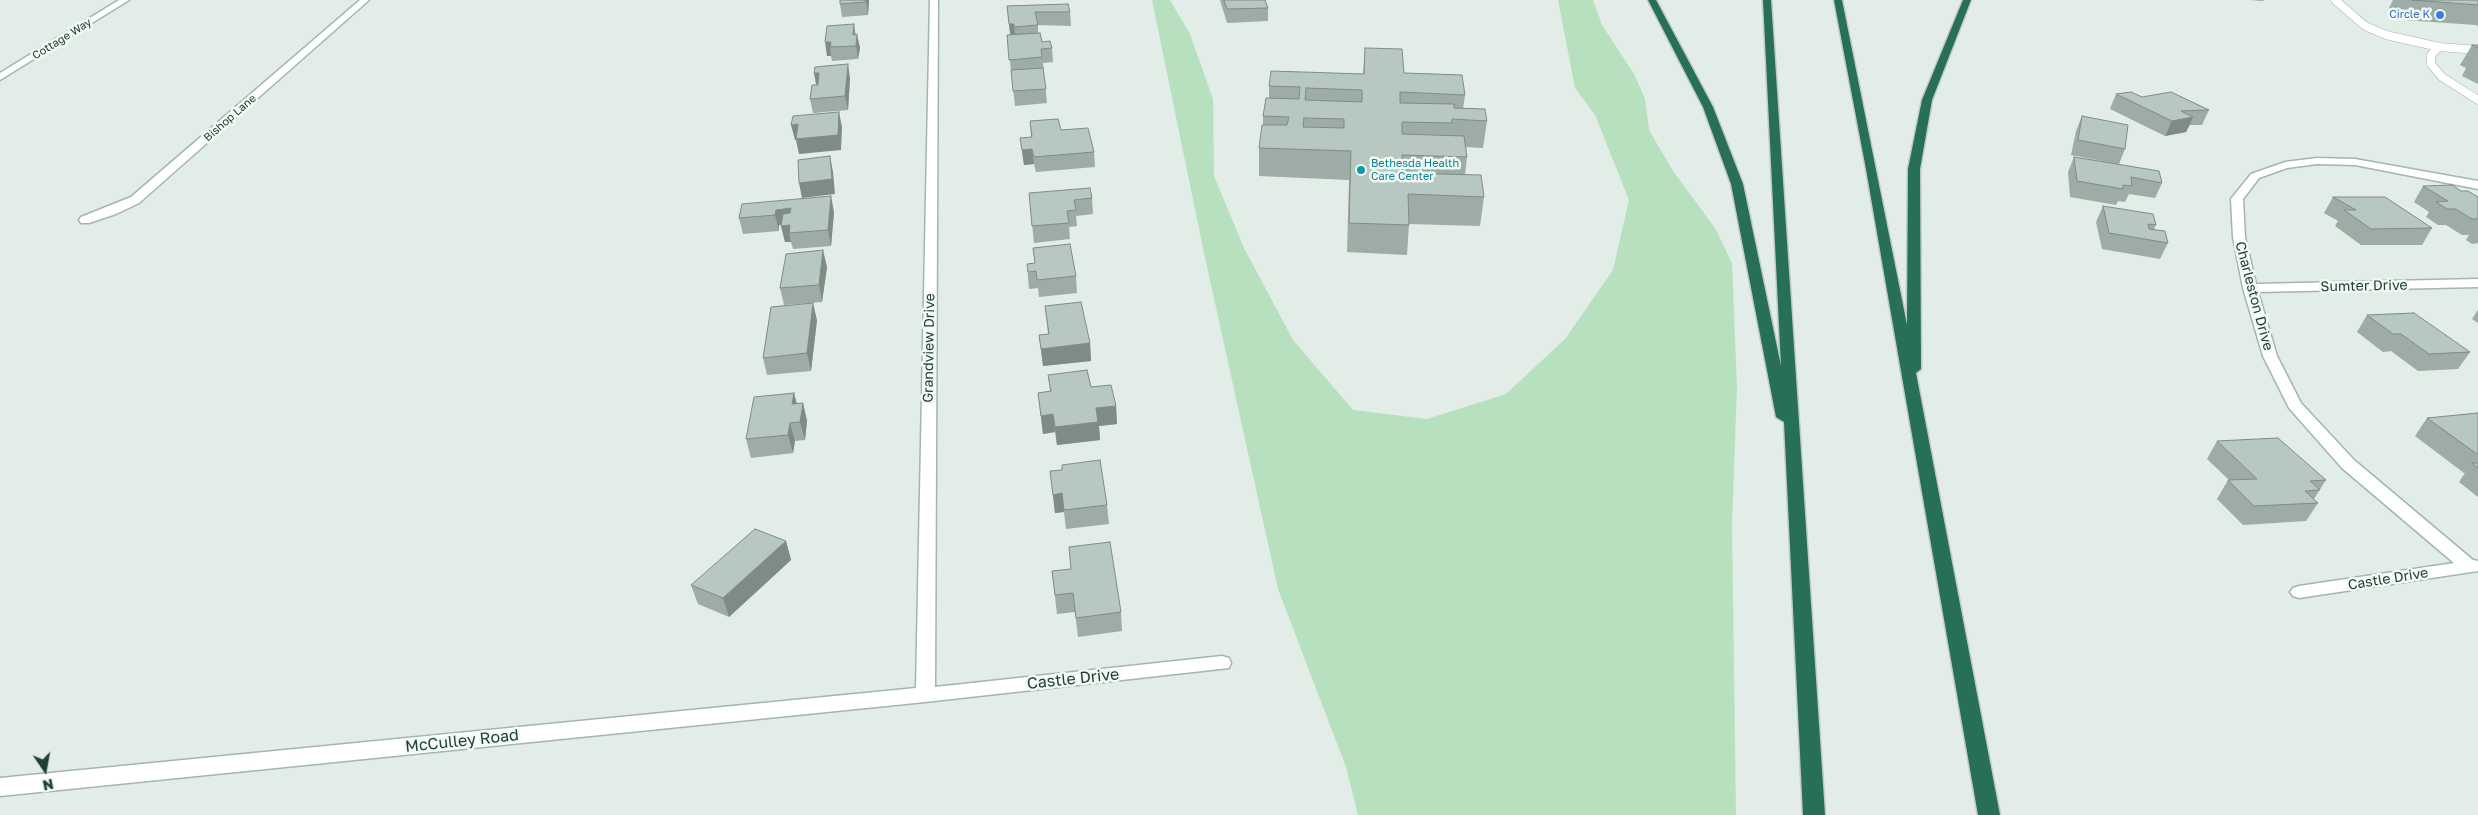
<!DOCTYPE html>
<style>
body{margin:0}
#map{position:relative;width:2478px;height:815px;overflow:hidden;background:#e1ede6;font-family:"Golos Text",sans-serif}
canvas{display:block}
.north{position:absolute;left:20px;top:745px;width:50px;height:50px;-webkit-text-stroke:4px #f2f9f4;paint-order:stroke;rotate:168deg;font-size:14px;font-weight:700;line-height:20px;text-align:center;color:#1f4033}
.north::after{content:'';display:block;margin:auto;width:18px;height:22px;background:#1f4033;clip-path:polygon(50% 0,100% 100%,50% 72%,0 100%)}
</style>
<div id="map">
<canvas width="2478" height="815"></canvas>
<div class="north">N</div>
</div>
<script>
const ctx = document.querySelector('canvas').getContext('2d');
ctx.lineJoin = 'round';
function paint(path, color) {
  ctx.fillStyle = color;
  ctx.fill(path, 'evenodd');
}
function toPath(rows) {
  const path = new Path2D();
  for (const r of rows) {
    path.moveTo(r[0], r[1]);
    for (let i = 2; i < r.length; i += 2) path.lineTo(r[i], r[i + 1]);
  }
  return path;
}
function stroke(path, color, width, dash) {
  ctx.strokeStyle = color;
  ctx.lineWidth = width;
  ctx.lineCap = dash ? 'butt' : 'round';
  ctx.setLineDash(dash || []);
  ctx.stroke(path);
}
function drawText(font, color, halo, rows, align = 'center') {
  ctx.font = font + ' "Golos Text",sans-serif';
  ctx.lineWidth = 5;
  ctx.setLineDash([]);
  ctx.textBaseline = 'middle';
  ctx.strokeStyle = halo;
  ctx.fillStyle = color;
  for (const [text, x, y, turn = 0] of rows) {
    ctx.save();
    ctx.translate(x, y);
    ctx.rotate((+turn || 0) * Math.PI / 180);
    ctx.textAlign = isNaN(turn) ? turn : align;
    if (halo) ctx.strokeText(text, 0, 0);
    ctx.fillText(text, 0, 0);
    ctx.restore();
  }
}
const green = toPath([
 [1152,0,1170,0,1190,34,1213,99,1214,176,1244,248,1293,340,1353,410,1427,419,1506,394,1565,339,1613,270,1629,200,1595,115,1575,88,1558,0,1593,0,1602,25,1634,74,1645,99,1649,130,1673,171,1715,228,1732,263,1737,387,1732,525,1736,815,1358,815,1346,767,1278,589,1204,253]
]);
const service = toPath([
 [2335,0,2365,26,2386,35,2439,47,2478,50],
 [2439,47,2431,55,2431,64,2442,77,2478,100]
]);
const minor = toPath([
 [119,0,129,0,0,80,0,73,119,0],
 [360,0,369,0,139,203,116,214,89,223,81,223,79,220,81,217,131,197,360,0],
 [930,0,938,0,935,687,1222,656,1229,658,1231,663,1229,668,925,702,0,796,0,778,916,688,930,0],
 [2317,158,2355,159,2478,181,2478,189,2355,165,2317,164,2287,168,2259,178,2243,199,2245,237,2256,284,2478,279,2478,287,2258,292,2277,356,2301,403,2354,460,2473,560,2478,561,2478,571,2299,598,2293,596,2290,592,2293,588,2299,586,2454,563,2342,468,2289,408,2263,356,2243,288,2233,237,2231,199,2251,174,2285,162,2317,158]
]);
const motorway = toPath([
 [1648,0,1656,0,1713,107,1743,184,1781,366,1763,0,1771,0,1825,815,1803,815,1784,422,1776,417,1731,184,1703,107,1648,0],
 [1834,0,1842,0,1907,325,1908,169,1922,100,1963,0,1971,0,1932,100,1920,169,1921,369,1916,373,2000,815,1978,815,1866,169,1834,0]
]);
const wall = toPath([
 [869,0,868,15,842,17,840,4],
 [1220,0,1265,0,1268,8,1268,21,1227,23],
 [2249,0,2264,0,2263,1],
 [2393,0,2478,0,2478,26,2476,25,2403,20,2389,8],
 [1007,6,1070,12,1071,26,1038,25,1038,33,1042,42,1052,48,1053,62,1043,63,1047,103,1015,106,1007,35,1010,35],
 [827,26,856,35,860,48,858,59,832,61,831,56,827,56],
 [2472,45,2478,45,2478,84,2462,76,2466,68,2460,65],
 [1365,48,1404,73,1465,95,1463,109,1487,121,1483,148,1466,147,1467,157,1465,175,1484,197,1480,226,1409,224,1407,255,1347,252,1349,180,1259,176,1259,148,1263,125,1263,116,1269,98,1269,86,1363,74],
 [814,73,850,78,848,110,813,113,810,99,816,85],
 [2116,94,2142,97,2209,110,2202,125,2190,125,2186,132,2165,136,2110,109],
 [2082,116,2125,149,2119,164,2162,183,2155,198,2129,194,2125,202,2118,201,2116,205,2070,197,2068,172,2074,157,2113,163,2071,155,2076,131],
 [1030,121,1061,130,1094,152,1095,167,1036,172,1034,164,1024,165,1020,138,1031,137],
 [2423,186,2461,191,2478,197,2478,243,2472,244,2466,240,2469,235,2462,235,2446,225,2438,225,2426,217,2429,212,2414,202],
 [1029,193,1092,198,1093,214,1076,216,1077,226,1069,227,1070,239,1034,243],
 [2333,197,2432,228,2422,245,2361,245,2335,226,2338,221,2324,213],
 [742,204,834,212,831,246,793,249,791,242,785,242,781,225,779,225,779,231,743,234,739,218],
 [2103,206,2156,225,2154,229,2168,243,2160,259,2102,249,2096,222],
 [1033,248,1076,276,1077,293,1039,297,1038,288,1029,289,1027,264,1035,263],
 [827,267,822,302,784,305,780,288],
 [1045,306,1090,343,1091,361,1043,366,1039,335,1048,334],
 [2478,310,2478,323,2472,319],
 [2367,315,2470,352,2458,369,2418,371,2391,351,2383,352,2357,332],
 [817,320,811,371,767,375,763,358],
 [1048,375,1091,387,1116,406,1117,424,1099,426,1100,440,1057,445,1055,432,1043,434,1040,410,1038,393,1050,391],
 [794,393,797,404,803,403,807,421,805,440,795,441,793,453,751,458,746,439],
 [2478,413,2478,497,2459,482,2465,473,2464,473,2415,436,2427,418],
 [2217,441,2326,480,2314,499,2318,503,2306,521,2243,525,2217,499,2228,480,2229,480,2207,459],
 [1050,471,1107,505,1109,524,1066,529,1064,512,1055,513],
 [786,541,791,560,729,617,698,604,691,585],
 [1052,571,1121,612,1122,631,1078,637,1075,612,1057,614]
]);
const shadedWall = toPath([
 [866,0,869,0,869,1,868,15],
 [854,24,856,38,853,35],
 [1009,24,1014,24,1015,37,1011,38],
 [857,34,860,48,858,59,856,46],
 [825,42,831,42,830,47,831,56,827,56],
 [848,64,850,78,848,110,845,96],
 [814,73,819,73,817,87],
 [839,112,842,127,841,150,799,154,796,140,795,140,791,125],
 [2193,117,2186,132,2165,136,2172,121],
 [1032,149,1034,164,1024,165,1022,150],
 [830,156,833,172,835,194,802,198,799,183],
 [831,196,834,212,831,246,828,230],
 [791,208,794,224,779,225,779,231,775,215,776,210],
 [790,225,789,233,791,242,785,242,781,226],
 [823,250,827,267,822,302,819,285],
 [813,303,817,320,811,371,807,353],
 [1090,343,1091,361,1043,366,1041,349],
 [794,393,798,410,792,404],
 [803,403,807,421,805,440,800,422],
 [1116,406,1117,424,1099,426,1100,440,1057,445,1055,427,1096,408],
 [1053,414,1055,432,1043,434,1041,416],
 [790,423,795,441,793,453,788,435],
 [1062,493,1064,512,1055,513,1053,495],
 [786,541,791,560,729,617,723,598]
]);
const building = toPath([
 [840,0,866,0,865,2,840,4,840,0],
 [1224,0,1265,0,1268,8,1227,9,1224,0],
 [2412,0,2478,0,2478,5,2413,0,2412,0],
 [1068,4,1070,12,1035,12,1038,25,1014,27,1014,24,1009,24,1007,6,1068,4],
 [854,24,853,35,857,34,856,46,830,47,831,42,825,42,827,26,854,24],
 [1040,33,1042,42,1050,41,1052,48,1041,49,1042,57,1009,60,1007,35,1040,33],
 [2472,45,2478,45,2478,48,2472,45],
 [1365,48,1402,49,1404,73,1462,75,1465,95,1400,92,1400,103,1454,104,1454,108,1485,109,1487,121,1452,119,1452,123,1402,122,1402,134,1464,136,1467,157,1402,155,1402,173,1481,175,1484,197,1408,194,1409,225,1349,223,1351,151,1259,148,1262,125,1287,125,1289,117,1263,116,1266,98,1299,99,1300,87,1269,86,1271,71,1364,74,1365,48],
 [1306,88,1362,90,1362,102,1305,100,1306,88],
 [1304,118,1344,119,1344,128,1303,127,1304,118],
 [848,64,845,96,810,99,812,85,818,85,819,73,814,73,815,67,848,64],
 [1043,68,1046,89,1013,91,1011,70,1043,68],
 [2131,92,2142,97,2171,92,2209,110,2181,111,2193,117,2172,121,2116,94,2131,92],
 [839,112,838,135,796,139,798,124,791,125,793,116,839,112],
 [2082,116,2128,125,2125,149,2078,140,2082,116],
 [1058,119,1061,130,1088,128,1094,152,1034,157,1032,149,1022,150,1020,138,1032,137,1030,121,1058,119],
 [830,156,832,179,799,183,798,160,830,156],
 [2074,157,2159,171,2162,183,2131,177,2132,186,2123,185,2123,189,2077,181,2074,157],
 [2452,185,2461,191,2468,191,2478,197,2478,219,2472,219,2456,209,2447,209,2436,202,2448,201,2423,186,2452,185],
 [1090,188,1092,198,1074,200,1076,210,1067,211,1069,223,1032,226,1029,193,1090,188],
 [831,196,828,230,789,233,790,225,781,226,783,214,790,213,791,208,776,210,775,215,739,218,742,204,831,196],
 [2333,197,2385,197,2432,228,2371,229,2344,210,2356,210,2333,197],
 [2103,206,2153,214,2156,225,2148,224,2149,229,2165,231,2168,243,2109,233,2103,206],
 [1070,244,1076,276,1037,280,1036,271,1028,272,1027,264,1035,263,1033,248,1070,244],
 [823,250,819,285,780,288,786,254,823,250],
 [1081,302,1090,343,1041,349,1039,335,1049,334,1045,306,1081,302],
 [813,303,807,353,763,358,771,307,813,303],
 [2414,313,2470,352,2429,354,2401,334,2393,334,2367,315,2414,313],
 [1087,370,1091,387,1111,385,1116,406,1096,408,1098,422,1055,427,1053,414,1041,416,1038,393,1051,391,1048,375,1087,370],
 [794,393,792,404,803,403,800,422,790,423,788,435,746,439,754,397,794,393],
 [2478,413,2478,454,2477,454,2427,418,2478,413],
 [2278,438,2326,480,2310,481,2320,490,2305,491,2318,503,2254,506,2228,480,2257,479,2217,441,2278,438],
 [1100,460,1107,505,1064,510,1062,493,1053,495,1050,471,1062,470,1062,465,1100,460],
 [2472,463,2478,463,2478,468,2472,463],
 [755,529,786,541,723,598,691,585,755,529],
 [1110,542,1121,612,1076,618,1073,593,1055,595,1052,571,1071,569,1069,547,1110,542]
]);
const markers = [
 [2440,15,5,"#3f7fe0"],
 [1361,170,5,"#0f9aa8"]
];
const farShopnames = [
 ["Circle K",2430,15]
];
const farStreetnames = [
 ["Cottage Way",62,39,-32],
 ["Bishop Lane",230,118,-41]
];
const farCulturenames = [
 ["Bethesda Health",1371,164],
 ["Care Center",1371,177]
];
const streetNames = [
 ["Sumter Drive",2364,286,-1],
 ["Charleston Drive",2254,296,75],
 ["Grandview Drive",929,348,-89],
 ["Castle Drive",2388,579,-9]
];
const nearStreetnames = [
 ["Castle Drive",1073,679,-6],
 ["McCulley Road",462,741,-6]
];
paint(green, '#b7e1be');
stroke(service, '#a3b6ad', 9);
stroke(minor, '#a3b6ad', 3);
stroke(motorway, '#c0cac6', 3);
stroke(service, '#fff', 8);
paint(minor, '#fff');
paint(motorway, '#286f58');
paint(wall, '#9daca4');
paint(shadedWall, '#7f8c86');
paint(building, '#b6c8bf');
stroke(building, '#7f8c86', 1);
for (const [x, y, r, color] of markers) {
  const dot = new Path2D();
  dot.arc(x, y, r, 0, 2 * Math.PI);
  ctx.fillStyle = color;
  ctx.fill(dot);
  stroke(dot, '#f2f9f4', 2);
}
drawText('11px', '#366cbe', '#f2f9f4', farShopnames, 'right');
drawText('11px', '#1f4033', '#f2f9f4', farStreetnames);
drawText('11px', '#0d838f', '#f2f9f4', farCulturenames, 'left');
drawText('14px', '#1f4033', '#f2f9f4', streetNames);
drawText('16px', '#1f4033', '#f2f9f4', nearStreetnames);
</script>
